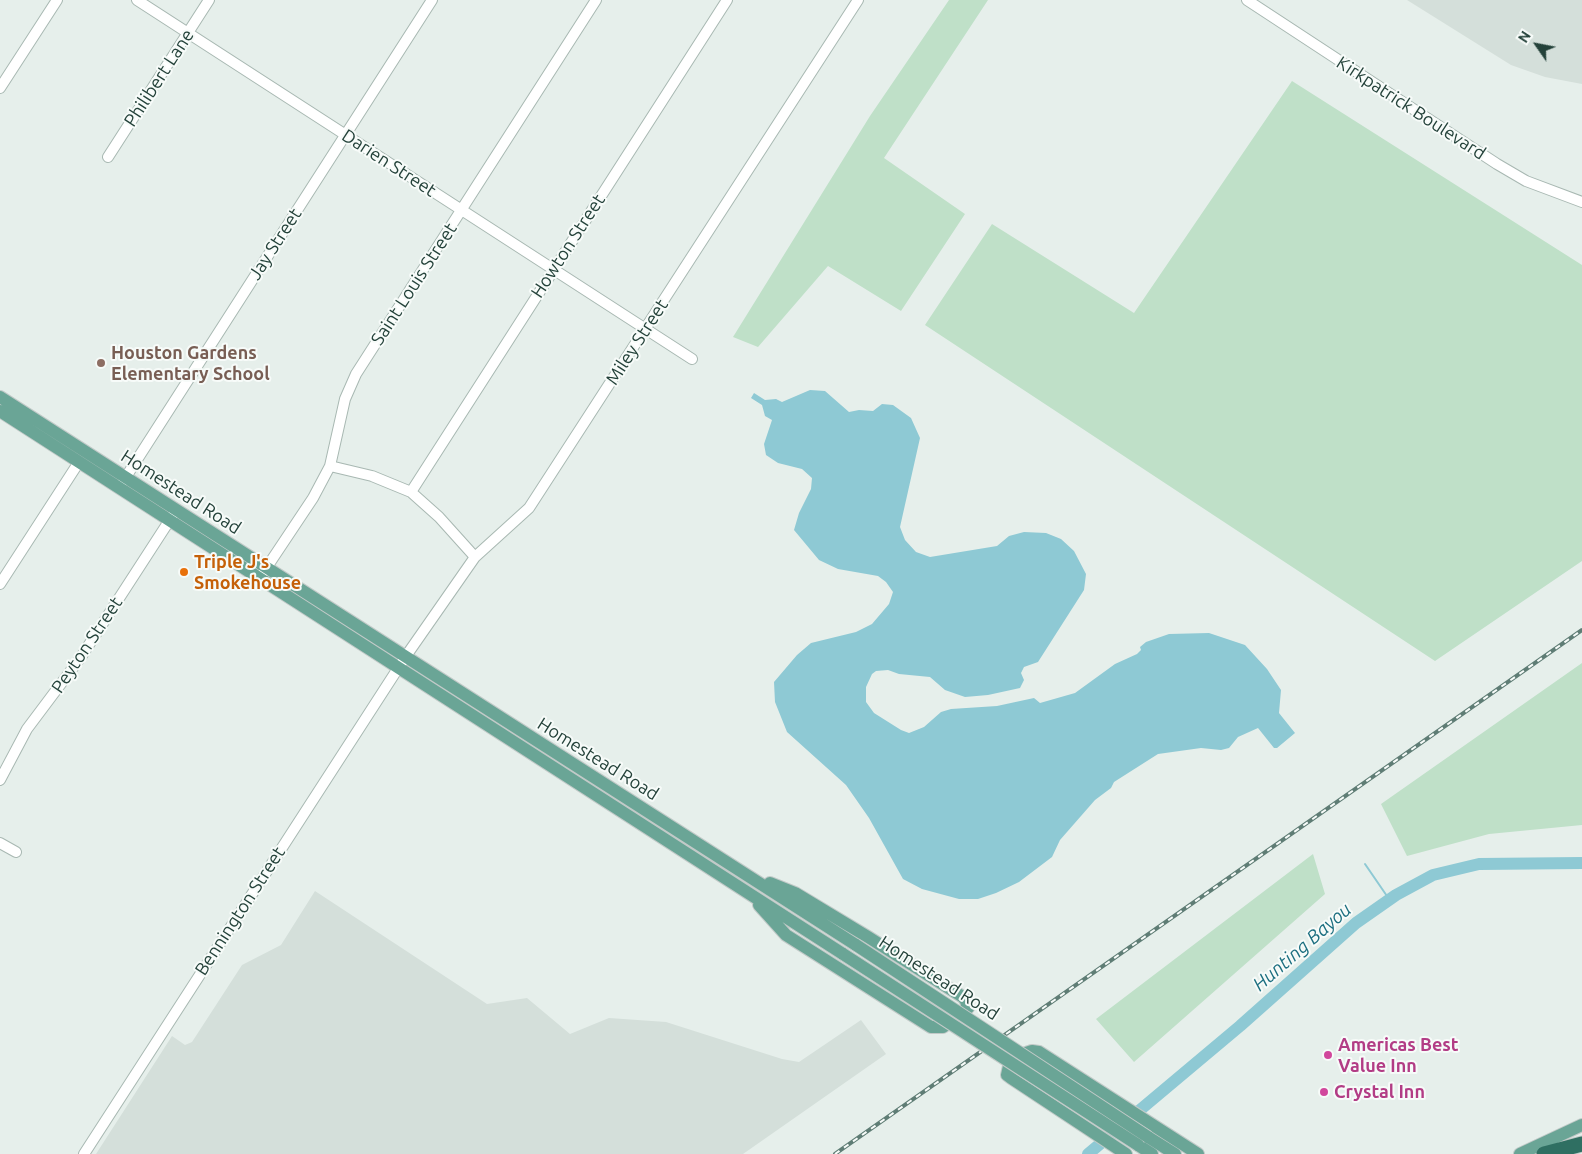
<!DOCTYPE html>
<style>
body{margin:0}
#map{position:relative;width:1582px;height:1154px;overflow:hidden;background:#e6efeb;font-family:Ubuntu,sans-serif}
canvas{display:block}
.north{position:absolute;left:1512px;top:20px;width:50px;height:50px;-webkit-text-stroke:4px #f7fbf9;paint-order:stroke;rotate:303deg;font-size:14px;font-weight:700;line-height:20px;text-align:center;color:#24423a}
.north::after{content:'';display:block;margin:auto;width:18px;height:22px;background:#24423a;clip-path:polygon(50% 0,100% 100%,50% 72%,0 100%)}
</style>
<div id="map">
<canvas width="1582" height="1154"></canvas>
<div class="north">N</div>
</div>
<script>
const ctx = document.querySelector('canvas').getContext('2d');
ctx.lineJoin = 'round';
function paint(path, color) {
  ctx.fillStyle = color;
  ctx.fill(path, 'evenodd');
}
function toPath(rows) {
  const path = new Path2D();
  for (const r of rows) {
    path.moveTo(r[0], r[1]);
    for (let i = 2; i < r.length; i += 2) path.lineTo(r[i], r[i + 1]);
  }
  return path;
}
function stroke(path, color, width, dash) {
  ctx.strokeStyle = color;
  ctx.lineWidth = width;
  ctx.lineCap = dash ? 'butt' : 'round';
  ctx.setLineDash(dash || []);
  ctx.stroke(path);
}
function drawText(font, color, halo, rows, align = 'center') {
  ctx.font = font + ' Ubuntu,sans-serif';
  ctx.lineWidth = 4;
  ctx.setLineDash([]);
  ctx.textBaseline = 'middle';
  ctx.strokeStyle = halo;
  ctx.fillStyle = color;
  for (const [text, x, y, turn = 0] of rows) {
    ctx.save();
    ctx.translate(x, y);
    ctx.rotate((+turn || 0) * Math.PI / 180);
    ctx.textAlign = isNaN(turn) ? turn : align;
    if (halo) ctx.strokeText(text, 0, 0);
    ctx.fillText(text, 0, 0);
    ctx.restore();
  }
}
const built = toPath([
 [1407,0,1582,0,1582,84,1545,77,1511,65],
 [315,891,487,1004,527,998,570,1034,609,1018,666,1022,782,1059,799,1062,861,1020,886,1054,743,1154,96,1154,172,1036,185,1045,192,1042,242,965,281,945]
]);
const green = toPath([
 [949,0,988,0,884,158,965,214,901,311,828,266,758,347,733,337,870,116],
 [1292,81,1582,265,1582,561,1435,661,925,325,992,224,1134,313],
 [1582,663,1582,825,1489,834,1407,856,1381,804],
 [1313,854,1325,894,1134,1062,1096,1019]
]);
const water = toPath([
 [810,390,825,391,849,412,859,410,873,411,882,404,893,405,911,418,920,438,900,527,905,540,916,552,930,557,997,546,1009,536,1024,532,1046,533,1061,539,1074,551,1086,574,1084,590,1038,662,1024,667,1021,673,1024,680,1020,688,988,695,965,697,945,690,930,677,899,674,888,670,876,671,872,674,866,687,866,702,874,713,901,730,909,733,924,727,941,712,951,709,997,706,1034,698,1040,703,1075,693,1115,664,1137,654,1141,650,1140,647,1146,642,1169,634,1209,633,1245,645,1267,669,1281,690,1279,713,1295,733,1277,748,1274,748,1258,728,1238,737,1229,748,1221,750,1201,748,1158,754,1114,782,1111,788,1095,800,1060,840,1052,857,1019,882,996,893,978,899,959,899,922,889,903,879,869,818,846,785,787,732,775,702,774,682,797,655,811,643,856,632,872,624,889,604,893,592,886,582,878,576,838,569,819,560,794,530,799,513,811,489,812,478,802,469,778,463,766,455,764,444,772,420,765,416,762,405,751,398,754,393,765,400,776,399,782,402]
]);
const stream = toPath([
 [1365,864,1389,899]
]);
const river = toPath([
 [1128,1120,1240,1026,1356,923,1396,895,1433,875,1479,864,1582,863],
 [1088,1154,1113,1133]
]);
const minor = toPath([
 [137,0,692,359],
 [1247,0,1497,164,1526,181,1582,202],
 [0,88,57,0],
 [108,157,209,0],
 [330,466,372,476,411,492,439,517,475,557],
 [122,483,432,0],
 [411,492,727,0],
 [263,573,313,498,330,466,345,399,356,374,596,0],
 [0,584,79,462],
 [0,780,27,729,81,657,173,515],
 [0,843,16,852],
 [84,1154,406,656,475,557,529,508,858,0]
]);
const major = toPath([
 [0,397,856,945],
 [0,411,843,954],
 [759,905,786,935,931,1027,943,1027,968,1008,966,1001,963,997,868,937,795,893,770,883],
 [1148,1137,1175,1154],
 [1138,1145,1152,1154],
 [1126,1154,1011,1078,1007,1075,1009,1066,1026,1053,1032,1051,1039,1052,1198,1154],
 [1520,1154,1582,1125]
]);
const highway = toPath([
 [1544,1154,1582,1144]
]);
const rail = toPath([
 [835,1154,1582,630]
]);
const majorBridge = toPath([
 [856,945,1148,1137],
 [843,954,1138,1145]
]);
const markers = [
 [101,363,5,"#8d6e63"],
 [184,572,5,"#e8710a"],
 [1328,1055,5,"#d1479c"],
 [1324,1092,5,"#d1479c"]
];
const streetNames = [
 ["Philibert Lane",159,78,-57],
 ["Kirkpatrick Boulevard",1411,108,33],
 ["Darien Street",389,163,33],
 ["Jay Street",275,244,-57],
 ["Howton Street",568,246,-57],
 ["Saint Louis Street",414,284,-57],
 ["Miley Street",637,342,-57],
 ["Homestead Road",181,492,33],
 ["Peyton Street",87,645,-56],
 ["Homestead Road",598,759,32],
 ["Bennington Street",240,911,-57],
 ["Homestead Road",939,978,33]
];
const educationNames = [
 ["Houston Gardens",111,353],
 ["Elementary School",111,374]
];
const foodNames = [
 ["Triple J's",194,562],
 ["Smokehouse",194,583]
];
const hotelNames = [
 ["Americas Best",1338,1045],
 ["Value Inn",1338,1066],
 ["Crystal Inn",1334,1092]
];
const waterNames = [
 ["Hunting Bayou",1302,947,-41]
];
paint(built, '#d4dfda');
paint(green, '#bfe0c8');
paint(water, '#8ec9d4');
stroke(stream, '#8ec9d4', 2);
stroke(river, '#8ec9d4', 12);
stroke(minor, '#a8b8b2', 12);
stroke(major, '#c2cac8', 14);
stroke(highway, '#c2cac8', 17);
stroke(minor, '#fff', 10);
stroke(major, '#6aa596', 12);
stroke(highway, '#2f6f62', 15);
stroke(rail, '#5f7d75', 4);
stroke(rail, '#f7fbf9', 2, [5.5]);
stroke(majorBridge, '#c2cac8', 14, []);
stroke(majorBridge, '#6aa596', 12);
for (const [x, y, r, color] of markers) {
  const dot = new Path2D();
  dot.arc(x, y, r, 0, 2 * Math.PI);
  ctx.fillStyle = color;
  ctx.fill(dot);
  stroke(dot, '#f7fbf9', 2);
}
drawText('18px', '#24423a', '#f7fbf9', streetNames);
drawText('bold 18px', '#785e54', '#f7fbf9', educationNames, 'left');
drawText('bold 18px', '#c56008', '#f7fbf9', foodNames, 'left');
drawText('bold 18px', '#b23c85', '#f7fbf9', hotelNames, 'left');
drawText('italic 19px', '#1c6f80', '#f7fbf9', waterNames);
</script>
